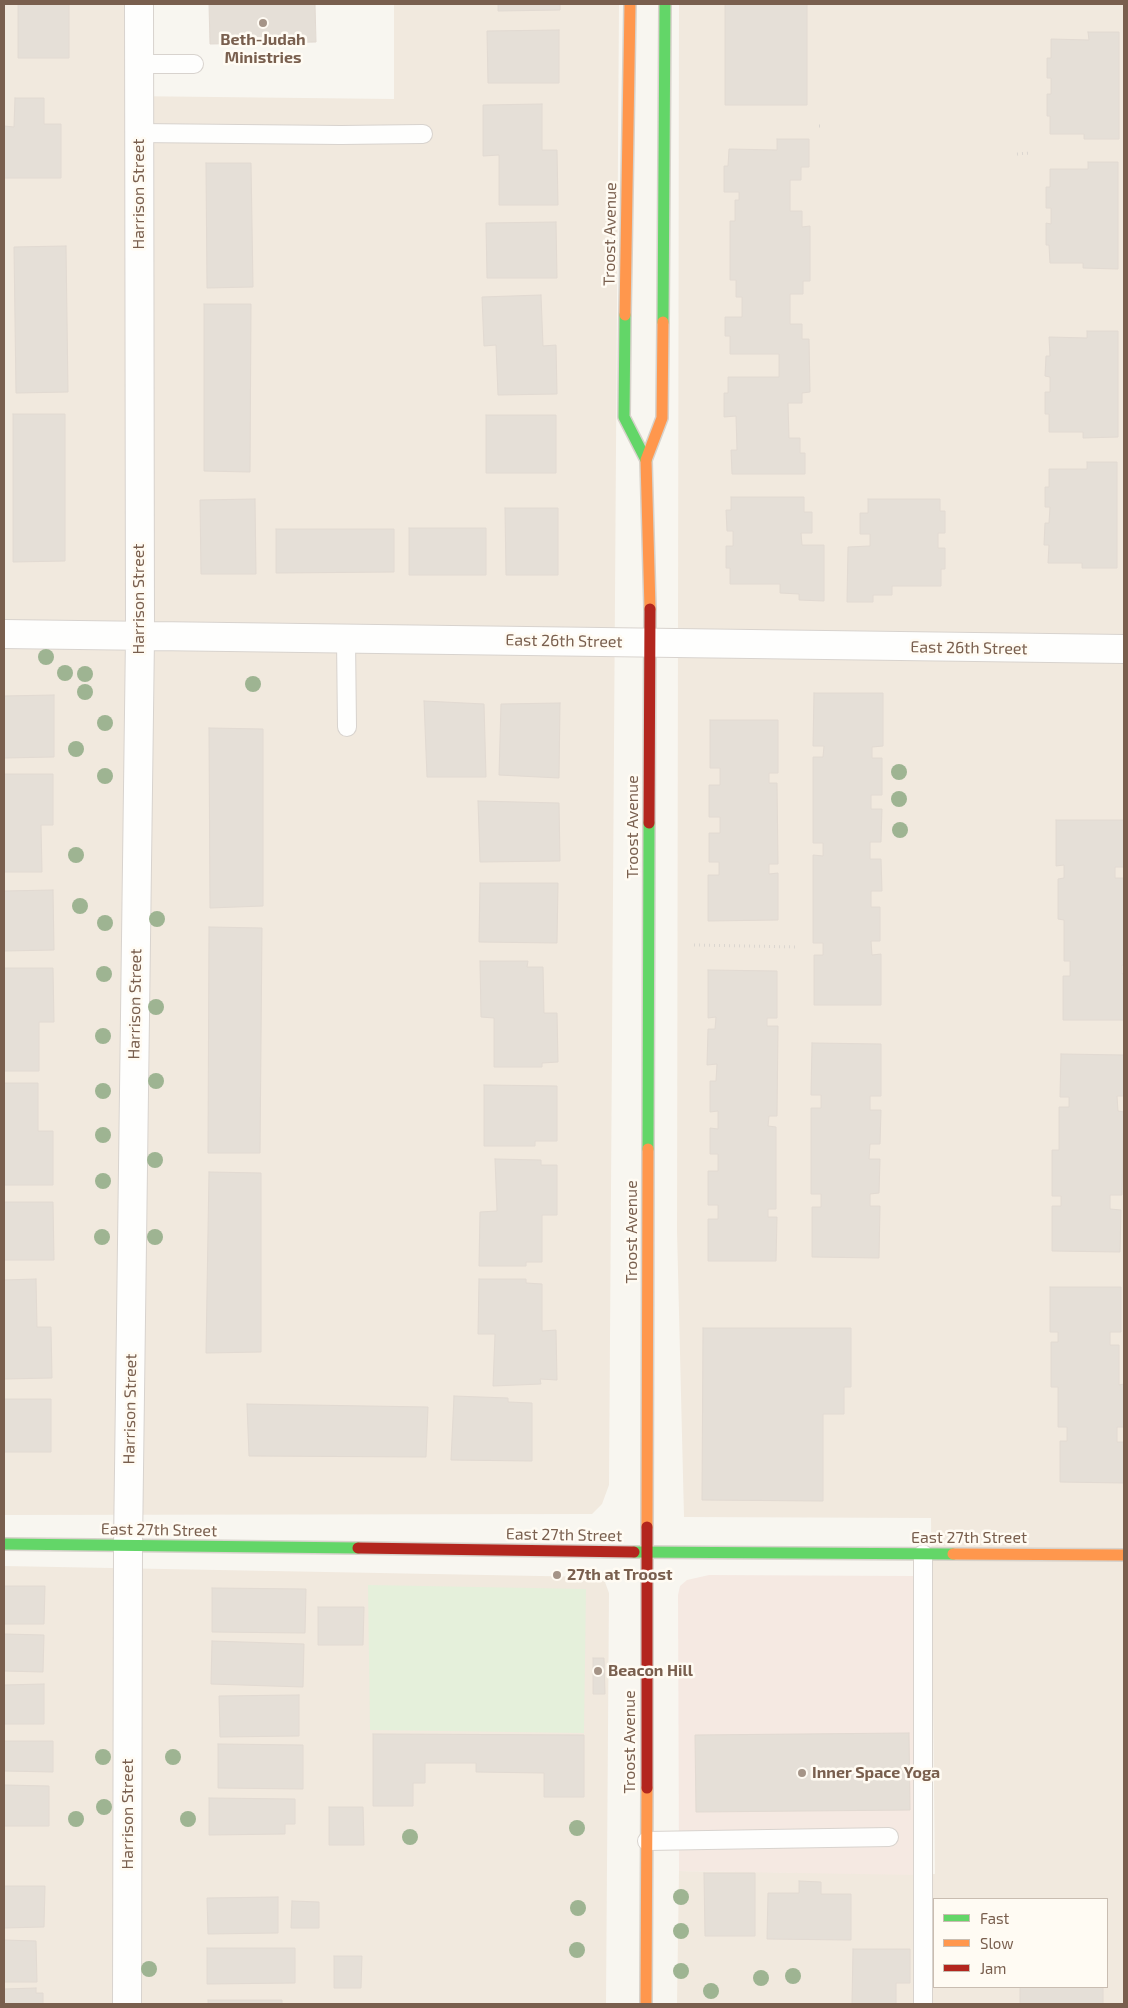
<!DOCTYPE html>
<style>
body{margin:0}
#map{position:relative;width:1128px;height:2008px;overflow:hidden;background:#f8f6f0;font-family:"Exo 2",sans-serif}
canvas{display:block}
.frame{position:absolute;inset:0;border:5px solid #795f4e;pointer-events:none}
.legend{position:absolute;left:933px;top:1898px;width:175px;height:90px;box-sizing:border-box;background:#fffbf3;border:1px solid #c9bdb1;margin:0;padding:6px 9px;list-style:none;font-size:15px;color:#795f4e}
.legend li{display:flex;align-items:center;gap:10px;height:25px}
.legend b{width:25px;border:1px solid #c9bdb1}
</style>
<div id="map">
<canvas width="1128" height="2008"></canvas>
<div class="frame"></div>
<ul class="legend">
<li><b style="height:6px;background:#63d668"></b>Fast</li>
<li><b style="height:6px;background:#ff974d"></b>Slow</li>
<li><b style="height:6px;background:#b3261e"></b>Jam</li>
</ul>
</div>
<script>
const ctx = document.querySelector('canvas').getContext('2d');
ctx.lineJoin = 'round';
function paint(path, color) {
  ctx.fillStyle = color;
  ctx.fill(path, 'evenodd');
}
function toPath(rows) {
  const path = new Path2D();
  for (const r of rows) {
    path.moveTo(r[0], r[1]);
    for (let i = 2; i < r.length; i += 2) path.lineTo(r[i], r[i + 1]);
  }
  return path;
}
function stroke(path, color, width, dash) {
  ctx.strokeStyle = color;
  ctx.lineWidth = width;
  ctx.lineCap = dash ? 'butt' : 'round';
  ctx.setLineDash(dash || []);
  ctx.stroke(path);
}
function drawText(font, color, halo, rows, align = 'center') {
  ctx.font = font + ' "Exo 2",sans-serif';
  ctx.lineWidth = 5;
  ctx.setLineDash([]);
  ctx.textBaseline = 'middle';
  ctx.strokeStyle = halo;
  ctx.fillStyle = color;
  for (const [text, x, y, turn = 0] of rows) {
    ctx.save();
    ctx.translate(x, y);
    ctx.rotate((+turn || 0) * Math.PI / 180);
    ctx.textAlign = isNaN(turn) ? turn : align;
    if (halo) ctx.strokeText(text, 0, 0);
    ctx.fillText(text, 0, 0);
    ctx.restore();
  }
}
const residential = toPath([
 [4,4,125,4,126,96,394,99,394,4,619,4,609,1485,602,1504,592,1514,4,1515],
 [679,4,1124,4,1124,2004,677,2004,679,1871,935,1874,931,1518,684,1517,677,1231],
 [934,1899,1107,1899,1107,1987,934,1987],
 [4,1566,594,1577,605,1582,609,1593,606,2004,4,2004]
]);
const commercial = toPath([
 [709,1575,914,1576,916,1875,679,1871,678,1595,680,1586,687,1580]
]);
const green = toPath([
 [368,1585,586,1589,584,1733,370,1730]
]);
const building = toPath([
 [18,4,69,4,69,58,18,58,18,4],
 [209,4,315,4,316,42,210,44,209,4],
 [498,4,560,4,560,10,498,11,498,4],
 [725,4,807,4,807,105,725,105,725,4],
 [559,30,559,83,488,83,487,31,559,30],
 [1088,32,1119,32,1119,139,1084,139,1084,134,1050,134,1050,116,1047,116,1047,94,1051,94,1051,78,1047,78,1047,58,1051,58,1051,39,1089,40,1088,32],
 [15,98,44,98,44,124,61,124,61,178,4,178,4,126,14,127,15,98],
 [542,104,542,150,557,150,558,205,499,205,499,155,483,156,483,105,542,104],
 [777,139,809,139,809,167,801,167,801,180,790,180,790,211,802,211,802,227,810,226,810,281,803,281,803,294,790,294,790,324,802,324,802,339,809,339,810,392,802,393,802,403,788,403,789,438,800,438,800,453,805,453,805,474,732,474,731,450,737,450,736,416,724,417,724,393,728,393,728,377,779,377,779,354,730,354,730,336,725,336,725,317,742,317,742,297,736,297,736,280,730,280,730,221,735,221,735,200,739,200,739,192,724,192,724,166,728,166,729,149,777,150,777,139],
 [1088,162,1118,162,1118,269,1083,268,1083,263,1050,263,1049,245,1046,245,1046,223,1051,224,1051,208,1046,208,1046,187,1050,187,1050,169,1088,169,1088,162],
 [206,163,251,163,253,287,207,288,206,163],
 [556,222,557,278,487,278,486,223,556,222],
 [66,246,68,392,16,393,14,247,66,246],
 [541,295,543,346,556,345,557,394,498,395,496,345,484,346,482,297,541,295],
 [204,304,251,304,250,472,204,471,204,304],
 [1087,331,1118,331,1118,437,1083,438,1083,432,1049,432,1049,414,1045,414,1045,392,1050,392,1050,377,1045,376,1046,356,1050,356,1049,337,1087,338,1087,331],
 [13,414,65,414,65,561,13,562,13,414],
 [486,415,556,415,556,473,486,473,486,415],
 [1087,462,1117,462,1117,568,1082,568,1082,563,1048,563,1049,545,1044,545,1045,523,1049,523,1050,507,1045,507,1045,487,1049,487,1049,469,1087,469,1087,462],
 [731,497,804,497,804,512,812,512,812,533,801,533,802,545,824,545,824,601,799,600,799,594,780,593,780,584,730,584,730,568,726,568,726,546,733,546,733,531,727,531,726,510,731,510,731,497],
 [255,499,256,574,201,574,200,500,255,499],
 [868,499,940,499,940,511,945,511,945,533,938,533,938,548,945,548,945,569,941,569,941,586,892,586,892,595,873,595,873,602,847,602,848,547,870,546,870,534,860,534,860,513,868,513,868,499],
 [505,508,558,508,558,575,506,575,505,508],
 [409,528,486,528,486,575,409,575,409,528],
 [276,529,394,529,394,572,276,573,276,529],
 [814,693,883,693,883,746,872,747,872,758,882,758,882,795,871,795,871,809,882,809,881,842,870,842,870,859,881,859,882,891,871,891,871,907,880,907,880,941,871,941,872,955,881,954,881,1005,814,1005,814,955,823,955,823,943,813,943,813,855,823,856,823,843,813,843,813,757,823,757,824,746,813,746,814,693],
 [54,695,54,757,4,758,4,696,54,695],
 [424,701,484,704,486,777,427,777,424,701],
 [560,703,559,778,499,775,501,704,560,703],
 [710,720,778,720,778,773,769,773,769,783,777,783,778,864,769,864,769,874,778,873,778,920,708,921,708,875,719,875,719,862,709,862,709,833,720,833,720,817,709,817,709,785,720,785,720,768,710,768,710,720],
 [209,728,263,729,263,906,210,908,209,728],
 [4,774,53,774,53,825,41,825,42,872,4,872,4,774],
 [478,801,559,803,560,861,480,862,478,801],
 [1056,820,1124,820,1124,867,1115,867,1115,878,1124,878,1124,965,1122,965,1122,974,1124,973,1124,1020,1063,1020,1063,976,1070,976,1070,961,1064,961,1064,920,1058,919,1058,879,1064,878,1064,865,1056,866,1056,820],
 [480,883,558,883,557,943,479,942,480,883],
 [53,890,54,950,4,951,4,891,53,890],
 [209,927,262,928,260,1153,208,1153,209,927],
 [480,961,528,961,527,967,543,967,544,1013,557,1013,558,1062,542,1063,542,1067,494,1067,494,1018,481,1017,480,961],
 [4,968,53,968,54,1022,39,1022,39,1071,4,1071,4,968],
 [708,970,777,971,777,1018,767,1018,767,1026,778,1026,777,1116,769,1116,768,1126,776,1127,776,1209,768,1209,768,1217,777,1217,776,1261,708,1261,708,1219,718,1219,718,1205,708,1205,708,1171,718,1171,718,1154,710,1154,710,1128,718,1129,718,1111,710,1112,710,1081,716,1081,717,1064,707,1065,708,1029,715,1029,716,1017,708,1018,708,970],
 [812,1043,881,1044,881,1096,870,1096,870,1110,881,1110,880,1144,870,1144,869,1159,880,1159,879,1193,870,1194,870,1206,880,1206,879,1258,812,1257,812,1207,821,1207,821,1194,811,1194,811,1108,821,1108,821,1095,811,1095,812,1043],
 [1061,1054,1124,1055,1124,1096,1117,1096,1118,1111,1124,1112,1122,1195,1110,1195,1110,1209,1121,1210,1120,1252,1052,1251,1052,1206,1061,1206,1061,1196,1052,1196,1052,1150,1059,1150,1059,1107,1069,1107,1069,1097,1060,1097,1061,1054],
 [4,1083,38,1083,38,1131,53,1131,53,1185,4,1185,4,1083],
 [484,1085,557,1086,557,1141,535,1141,535,1146,484,1146,484,1085],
 [495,1159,541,1160,541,1165,557,1165,557,1215,542,1215,542,1262,526,1262,526,1266,479,1266,480,1212,497,1211,495,1159],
 [209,1172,261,1173,261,1352,206,1353,209,1172],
 [4,1202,53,1202,54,1260,4,1260,4,1202],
 [36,1279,37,1327,51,1327,52,1378,4,1379,4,1280,36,1279],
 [479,1279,526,1279,526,1283,542,1284,542,1331,556,1330,557,1380,540,1379,541,1384,493,1386,495,1334,478,1334,479,1279],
 [1050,1287,1121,1287,1121,1332,1110,1332,1110,1345,1119,1345,1119,1385,1124,1384,1124,1427,1117,1427,1117,1442,1124,1442,1124,1483,1060,1482,1060,1441,1067,1441,1067,1427,1058,1427,1058,1387,1051,1387,1051,1342,1058,1342,1058,1332,1050,1332,1050,1287],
 [703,1328,851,1328,851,1387,844,1387,844,1414,823,1414,823,1501,702,1500,703,1328],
 [454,1396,508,1398,508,1402,532,1403,532,1461,451,1460,454,1396],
 [4,1399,51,1399,51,1452,4,1452,4,1399],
 [247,1404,428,1407,426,1457,249,1456,247,1404],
 [4,1586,45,1586,44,1624,4,1624,4,1586],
 [212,1588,306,1589,305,1633,212,1632,212,1588],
 [318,1607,364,1607,363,1645,318,1645,318,1607],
 [4,1634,44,1635,43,1672,4,1671,4,1634],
 [212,1641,304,1644,303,1687,211,1684,212,1641],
 [593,1658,604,1658,605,1694,593,1694,593,1658],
 [44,1684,44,1724,4,1724,4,1685,44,1684],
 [299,1695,299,1736,220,1737,219,1696,299,1695],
 [909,1733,910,1810,696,1812,695,1735,909,1733],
 [373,1734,584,1735,584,1797,544,1797,544,1773,476,1772,476,1763,425,1763,425,1783,413,1783,413,1806,373,1806,373,1734],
 [4,1741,53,1741,53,1772,4,1771,4,1741],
 [218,1744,303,1745,303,1789,218,1788,218,1744],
 [4,1785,49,1786,49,1826,4,1826,4,1785],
 [209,1798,295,1799,295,1824,285,1824,285,1834,209,1835,209,1798],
 [329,1807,363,1807,364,1845,329,1845,329,1807],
 [704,1873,755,1873,755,1936,705,1936,704,1873],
 [799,1881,821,1882,821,1894,851,1894,851,1940,767,1939,768,1893,799,1893,799,1881],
 [4,1886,45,1886,44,1927,4,1928,4,1886],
 [278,1897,278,1933,208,1934,207,1898,278,1897],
 [292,1901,319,1902,319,1928,291,1928,292,1901],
 [4,1940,36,1941,37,1982,4,1982,4,1940],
 [207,1948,295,1948,295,1983,207,1984,207,1948],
 [853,1949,910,1949,910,1983,896,1983,896,2004,852,2004,853,1949],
 [334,1956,362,1956,361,1988,334,1988,334,1956],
 [1020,1987,1103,1987,1103,2004,1020,2004,1020,1987],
 [36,1988,36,1993,43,1993,43,2004,4,2004,4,1989,36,1988],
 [208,2000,282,2000,282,2004,208,2004,208,2000]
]);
const path = toPath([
 [819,126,823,126],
 [1017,154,1030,153],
 [694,945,798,947]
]);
const lane = toPath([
 [139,64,194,64],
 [138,133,341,135,423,134],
 [346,639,347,727],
 [923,1554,923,2004],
 [647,1841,889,1837]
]);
const street = toPath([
 [4,634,1124,649],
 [127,2004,128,1545,140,637,139,4]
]);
const fast = toPath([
 [625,315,624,417,646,460],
 [663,322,665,4],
 [648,1149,649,823],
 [4,1544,358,1548],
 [634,1552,953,1554]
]);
const slow = toPath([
 [625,315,630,4],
 [650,609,646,460,662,418,663,322],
 [647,1527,648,1149],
 [953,1554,1124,1555],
 [646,2004,647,1788]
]);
const jam = toPath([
 [649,823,650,609],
 [358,1548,634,1552],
 [647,1788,647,1527]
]);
const trees = [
 [46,657],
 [65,673],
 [85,674],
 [253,684],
 [85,692],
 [105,723],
 [76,749],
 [899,772],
 [105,776],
 [899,799],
 [900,830],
 [76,855],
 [80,906],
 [157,919],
 [105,923],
 [104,974],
 [156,1007],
 [103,1036],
 [156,1081],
 [103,1091],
 [103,1135],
 [155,1160],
 [103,1181],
 [102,1237],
 [155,1237],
 [103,1757],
 [173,1757],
 [104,1807],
 [76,1819],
 [188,1819],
 [577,1828],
 [410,1837],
 [681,1897],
 [578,1908],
 [681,1931],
 [577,1950],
 [149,1969],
 [681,1971],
 [793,1976],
 [761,1978],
 [711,1991]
];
const markers = [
 [263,23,5,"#a59487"],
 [557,1575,5,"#a59487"],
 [598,1671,5,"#a59487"],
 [802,1773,5,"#a59487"]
];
const poiNames = [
 ["Beth-Judah",263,40,"center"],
 ["Ministries",263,58,"center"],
 ["27th at Troost",567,1575],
 ["Beacon Hill",608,1671],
 ["Inner Space Yoga",812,1773]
];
const streetNames = [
 ["Harrison Street",139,194,-90],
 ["Troost Avenue",610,234,-89],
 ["Harrison Street",139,599,-90],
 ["East 26th Street",564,641,1],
 ["East 26th Street",969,648,1],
 ["Troost Avenue",633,827,-90],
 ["Harrison Street",135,1004,-89],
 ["Troost Avenue",632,1232,-90],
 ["Harrison Street",130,1409,-89],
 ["East 27th Street",159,1530,1],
 ["East 27th Street",564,1535,1],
 ["East 27th Street",969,1538],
 ["Troost Avenue",630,1742,-90],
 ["Harrison Street",128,1814,-90]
];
paint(residential, '#f1e9de');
paint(commercial, '#f5e9e2');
paint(green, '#e5f0db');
paint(building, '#e5dfd7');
stroke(building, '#e2dad2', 1);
stroke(lane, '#d8d3ce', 20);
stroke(street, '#d8d3ce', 30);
stroke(fast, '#d7d2cb', 14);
stroke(slow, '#d7d2cb', 14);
stroke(jam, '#d7d2cb', 14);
stroke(path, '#dbd6d0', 3, [1, 4]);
stroke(lane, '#fefefd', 18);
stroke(street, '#fefefd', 28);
stroke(fast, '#63d668', 11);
stroke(slow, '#ff974d', 11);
stroke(jam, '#b3261e', 11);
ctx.fillStyle = '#9eb492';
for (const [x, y] of trees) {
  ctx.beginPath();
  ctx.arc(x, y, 8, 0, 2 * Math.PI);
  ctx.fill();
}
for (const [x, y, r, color] of markers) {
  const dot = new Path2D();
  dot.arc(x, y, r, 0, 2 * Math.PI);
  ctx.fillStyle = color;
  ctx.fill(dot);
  stroke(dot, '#fffbf3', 2);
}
drawText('bold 16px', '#795f4e', '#fffbf3', poiNames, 'left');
drawText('16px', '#795f4e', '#fffbf3', streetNames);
</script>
